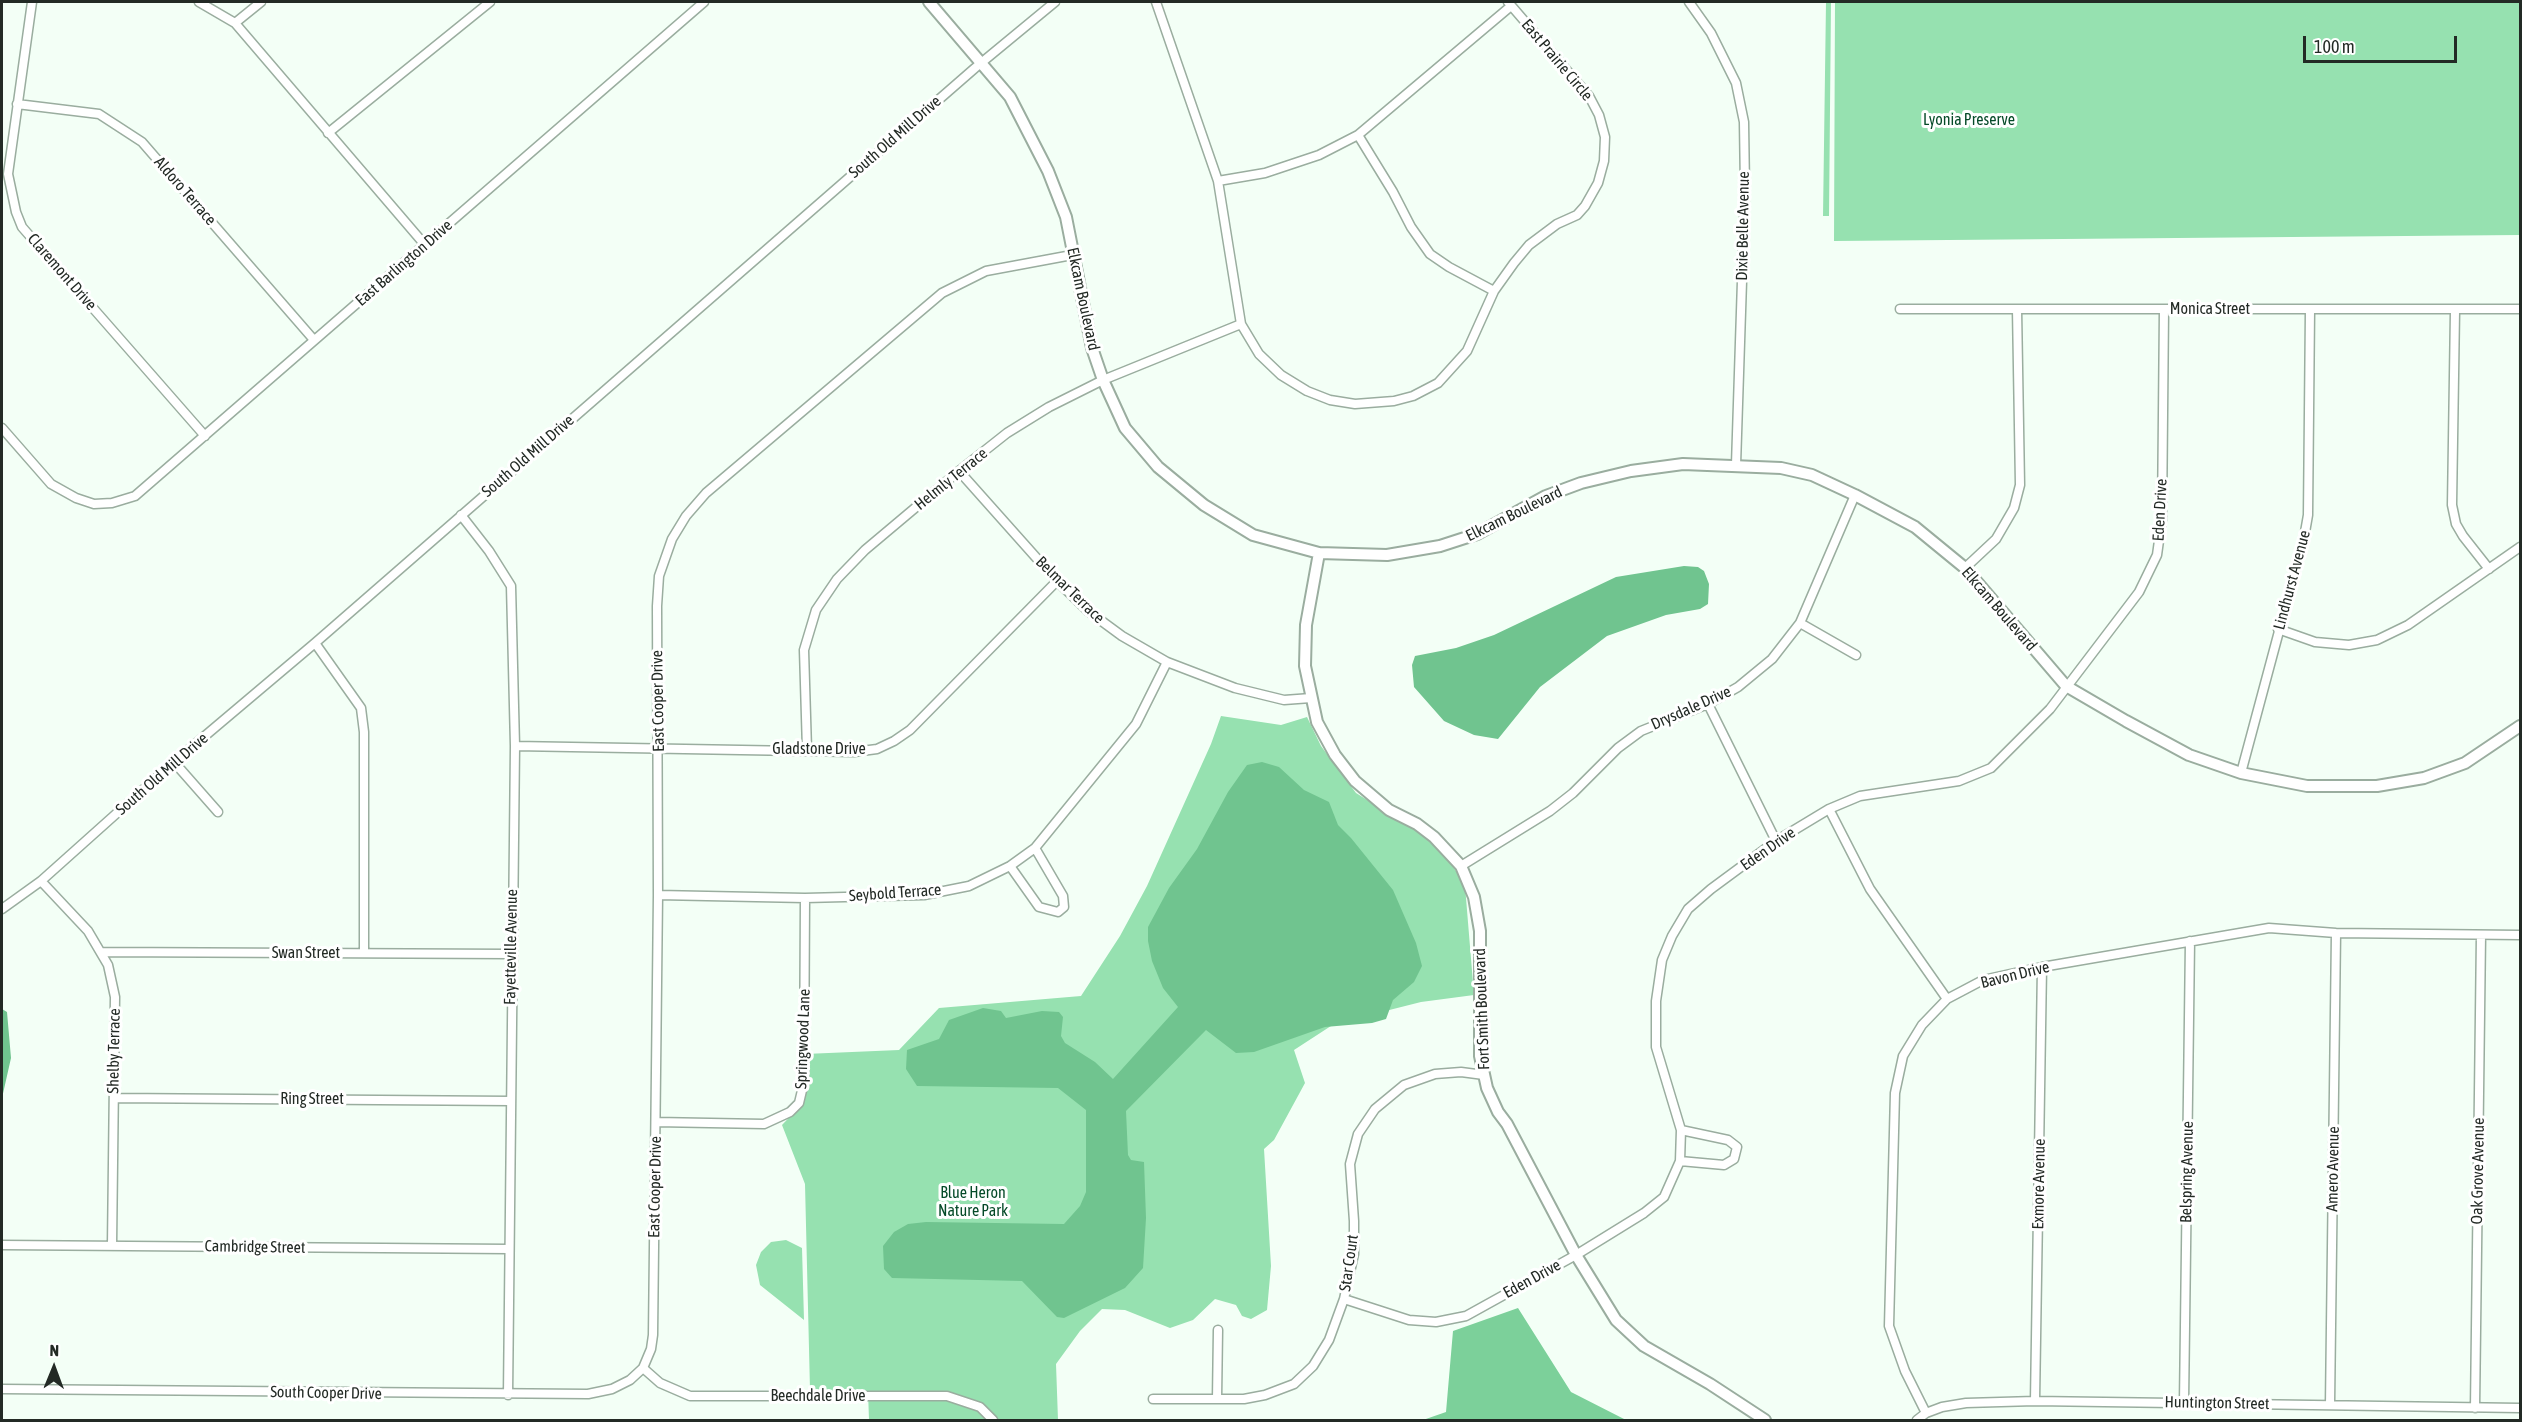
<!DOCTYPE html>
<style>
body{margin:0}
#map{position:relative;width:2522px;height:1422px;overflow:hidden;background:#f3fff6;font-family:"Asap Condensed",sans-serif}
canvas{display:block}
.frame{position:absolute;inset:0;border:3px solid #232a25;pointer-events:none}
.north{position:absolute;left:24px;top:1338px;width:60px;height:60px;-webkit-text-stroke:4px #fff;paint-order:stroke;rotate:1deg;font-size:16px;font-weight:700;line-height:24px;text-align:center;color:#232a25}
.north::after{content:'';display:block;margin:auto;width:21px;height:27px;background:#232a25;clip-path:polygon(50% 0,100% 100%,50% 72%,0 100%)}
.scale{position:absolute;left:2303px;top:36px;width:154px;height:27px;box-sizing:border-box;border:3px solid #232a25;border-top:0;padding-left:8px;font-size:18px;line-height:21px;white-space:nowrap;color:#232a25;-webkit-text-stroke:4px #fff;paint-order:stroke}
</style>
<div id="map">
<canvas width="2522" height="1422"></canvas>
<div class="frame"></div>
<div class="north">N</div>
<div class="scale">100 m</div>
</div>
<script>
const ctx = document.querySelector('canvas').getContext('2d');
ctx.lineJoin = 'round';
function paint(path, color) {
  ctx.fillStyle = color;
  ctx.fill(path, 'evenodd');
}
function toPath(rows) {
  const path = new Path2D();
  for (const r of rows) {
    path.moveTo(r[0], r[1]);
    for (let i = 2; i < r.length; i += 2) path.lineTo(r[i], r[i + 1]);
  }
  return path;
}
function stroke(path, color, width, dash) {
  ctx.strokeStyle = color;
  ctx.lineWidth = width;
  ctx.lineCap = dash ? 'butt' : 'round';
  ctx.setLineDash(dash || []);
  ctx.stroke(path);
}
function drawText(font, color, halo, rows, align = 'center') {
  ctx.font = font + ' "Asap Condensed",sans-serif';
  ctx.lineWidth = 6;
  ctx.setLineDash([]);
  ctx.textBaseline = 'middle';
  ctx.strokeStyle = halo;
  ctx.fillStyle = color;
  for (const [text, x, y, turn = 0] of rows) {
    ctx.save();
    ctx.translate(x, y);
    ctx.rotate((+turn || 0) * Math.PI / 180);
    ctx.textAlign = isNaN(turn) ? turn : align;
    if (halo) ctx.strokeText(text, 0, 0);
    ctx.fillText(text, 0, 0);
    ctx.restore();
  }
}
const green = toPath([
 [1826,2,1831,2,1829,216,1823,216],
 [1835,2,2520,2,2520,235,1834,241],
 [1221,716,1281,725,1307,717,1321,746,1356,793,1425,836,1451,863,1465,886,1474,995,1421,1002,1334,1024,1294,1050,1305,1083,1274,1140,1264,1149,1271,1266,1267,1310,1251,1319,1242,1316,1236,1305,1215,1299,1193,1320,1170,1328,1125,1310,1102,1309,1080,1331,1056,1364,1058,1420,869,1420,868,1391,810,1390,805,1184,782,1125,803,1103,805,1054,899,1050,939,1008,1081,996,1120,936,1147,886,1211,744],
 [786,1240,802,1248,804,1320,760,1285,756,1265,761,1252,771,1242]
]);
const forest = toPath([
 [1518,1308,1571,1392,1626,1420,1423,1420,1446,1412,1453,1331]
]);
const water = toPath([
 [1684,566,1698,567,1704,571,1709,584,1708,604,1700,609,1666,615,1607,636,1540,687,1498,739,1474,735,1444,721,1414,687,1412,665,1415,656,1456,648,1494,635,1616,577],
 [1262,762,1279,767,1304,790,1329,802,1338,825,1351,838,1393,890,1416,943,1422,966,1414,982,1393,1000,1386,1019,1372,1023,1325,1027,1254,1052,1236,1053,1206,1030,1126,1111,1128,1155,1131,1160,1144,1162,1146,1218,1143,1268,1125,1288,1064,1318,1057,1317,1022,1281,892,1278,884,1269,883,1246,894,1232,908,1224,926,1222,1064,1224,1080,1206,1086,1192,1086,1110,1058,1088,917,1086,906,1069,907,1050,939,1039,949,1020,983,1008,1001,1011,1006,1018,1042,1011,1059,1012,1063,1017,1061,1036,1065,1043,1095,1062,1113,1079,1178,1007,1163,988,1152,961,1148,941,1148,927,1169,888,1197,849,1228,792,1247,765],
 [2,1009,7,1012,11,1058,2,1098]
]);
const minor = toPath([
 [32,2,8,174,16,212,22,227,205,436],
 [199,2,235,23,425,245],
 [1156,2,1218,181,1241,324,1259,354,1281,375,1307,391,1330,400,1355,404,1394,401,1413,396,1438,383,1467,351,1494,291,1514,263,1529,245,1557,224,1577,215,1585,206,1598,183,1604,161,1605,137,1599,115,1589,96,1508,2],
 [1689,2,1711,33,1736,83,1744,122,1745,189,1736,465],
 [235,23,261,2],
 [17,104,99,114,142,142,314,340],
 [328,133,490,2],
 [1358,135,1393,192,1411,227,1430,254,1449,267,1494,291],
 [1218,181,1265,173,1319,155,1358,135,1511,6],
 [1900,309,2520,309],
 [2455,311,2452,505,2456,524,2463,536,2489,569],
 [2,428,51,484,76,498,94,504,112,503,135,496,704,2],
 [959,471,1057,581,1088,611,1122,636,1167,662,1235,688,1284,700,1311,698],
 [461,515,489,551,511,586,515,746,508,1395],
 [1965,568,1996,539,2014,508,2020,485,2017,309],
 [1800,623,1856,655],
 [2278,629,2315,642,2349,645,2377,640,2408,625,2520,547],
 [315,643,361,708,364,732,364,953],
 [1708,704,1776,841],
 [515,746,854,752,877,749,894,741,910,730,1057,581],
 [807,750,804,650,816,610,837,579,865,550,959,471,1007,433,1049,407,1103,380,1241,324],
 [174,762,218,812],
 [2241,773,2304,538,2308,515,2310,310],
 [1829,809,1870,889,1947,999],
 [1010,866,1039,907,1058,912,1064,907,1063,896,1035,848],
 [1461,866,1550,811,1573,793,1618,748,1641,731,1708,704,1738,687,1772,659,1800,623,1855,495],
 [41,881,88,931,108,965,115,997,112,1245],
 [658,895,805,898,924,895,969,886,1010,866,1035,848,1136,724,1167,662],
 [2,909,41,881,174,762,315,643,975,68,1055,2],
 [101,952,511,954],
 [114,1098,511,1101],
 [656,1122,764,1124,790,1112,799,1103,804,1082,805,898],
 [1680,1161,1724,1165,1734,1159,1737,1147,1728,1140,1681,1130],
 [2,1245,509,1249],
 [1344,1299,1409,1320,1436,1322,1466,1316,1576,1255,1644,1213,1664,1197,1680,1161,1681,1130,1656,1047,1656,1001,1662,960,1672,936,1688,909,1711,889,1776,841,1829,809,1860,796,1959,781,1991,768,2050,709,2139,592,2157,555,2162,519,2164,309],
 [643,1368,660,1383,690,1396,947,1396,980,1407,993,1420],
 [2,1389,588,1394,612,1389,630,1380,643,1368,651,1349,653,1335,658,895,657,606,659,576,672,539,686,516,706,493,942,293,986,271,1072,255],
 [1153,1399,1244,1399,1265,1395,1294,1384,1313,1366,1329,1340,1344,1299,1354,1254,1354,1221,1350,1164,1358,1134,1375,1109,1404,1085,1435,1074,1461,1072,1484,1075],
 [1217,1399,1218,1330],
 [2035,1401,2042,967],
 [2184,1402,2190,941],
 [2330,1405,2336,933],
 [2475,1408,2481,935],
 [1926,1413,1905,1371,1889,1326,1895,1093,1903,1056,1922,1025,1947,999,1983,980,2042,967,2269,928,2336,933,2520,935],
 [1917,1420,1926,1413,1942,1407,1966,1403,2035,1401,2520,1408]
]);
const tertiary = toPath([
 [929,2,1010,97,1048,171,1066,217,1092,348,1103,380,1125,428,1158,467,1204,505,1253,535,1319,553,1387,555,1440,546,1477,534,1546,496,1581,483,1631,471,1683,464,1781,468,1812,475,1855,495,1915,527,1965,568,2066,686,2126,721,2189,755,2241,773,2307,786,2377,786,2424,778,2465,763,2520,726],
 [1319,553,1306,625,1305,666,1317,722,1335,755,1355,781,1389,810,1417,824,1434,837,1461,866,1474,897,1480,931,1480,1056,1487,1088,1498,1112,1507,1124,1576,1255,1616,1320,1644,1346,1710,1384,1765,1420]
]);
const streetNames = [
 ["East Prairie Circle",1557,60,50],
 ["South Old Mill Drive",895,137,-41],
 ["Aldoro Terrace",185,191,49],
 ["Dixie Belle Avenue",1743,226,-89],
 ["East Barlington Drive",404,263,-41],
 ["Claremont Drive",62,272,49],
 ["Elkcam Boulevard",1083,299,78],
 ["Monica Street",2210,309],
 ["South Old Mill Drive",528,456,-41],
 ["Helmly Terrace",951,479,-39],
 ["Eden Drive",2160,510,-87],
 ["Elkcam Boulevard",1514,514,-26],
 ["Lindhurst Avenue",2292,580,-75],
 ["Belmar Terrace",1070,590,44],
 ["Elkcam Boulevard",1999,609,49],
 ["East Cooper Drive",658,701,-91],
 ["Drysdale Drive",1691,708,-24],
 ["Gladstone Drive",819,749],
 ["South Old Mill Drive",162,774,-41],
 ["Eden Drive",1768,849,-35],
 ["Seybold Terrace",895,893,-4],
 ["Fayetteville Avenue",511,947,-89],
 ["Swan Street",306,953],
 ["Bavon Drive",2015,975,-14],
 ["Fort Smith Boulevard",1482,1009,-92],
 ["Springwood Lane",803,1039,-88],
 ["Shelby Terrace",114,1051,-89],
 ["Ring Street",312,1099],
 ["Amero Avenue",2333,1169,-89],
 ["Oak Grove Avenue",2478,1171,-89],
 ["Belspring Avenue",2187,1172,-89],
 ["Exmore Avenue",2039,1184,-89],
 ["East Cooper Drive",655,1187,-89],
 ["Cambridge Street",255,1247,1],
 ["Star Court",1349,1263,-82],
 ["Eden Drive",1532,1279,-29],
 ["South Cooper Drive",326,1393,1],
 ["Beechdale Drive",818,1396],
 ["Huntington Street",2217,1403,1]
];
const parkNames = [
 ["Lyonia Preserve",1969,120],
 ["Blue Heron",973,1193],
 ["Nature Park",973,1211]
];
paint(green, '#96e1b0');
paint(forest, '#7cd09a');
paint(water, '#70c48f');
stroke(minor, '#9aad9f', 11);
stroke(tertiary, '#9aad9f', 14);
stroke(minor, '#fff', 8);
stroke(tertiary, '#fff', 10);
drawText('16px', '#232a25', '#fff', streetNames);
drawText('16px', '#054a28', '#fff', parkNames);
</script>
